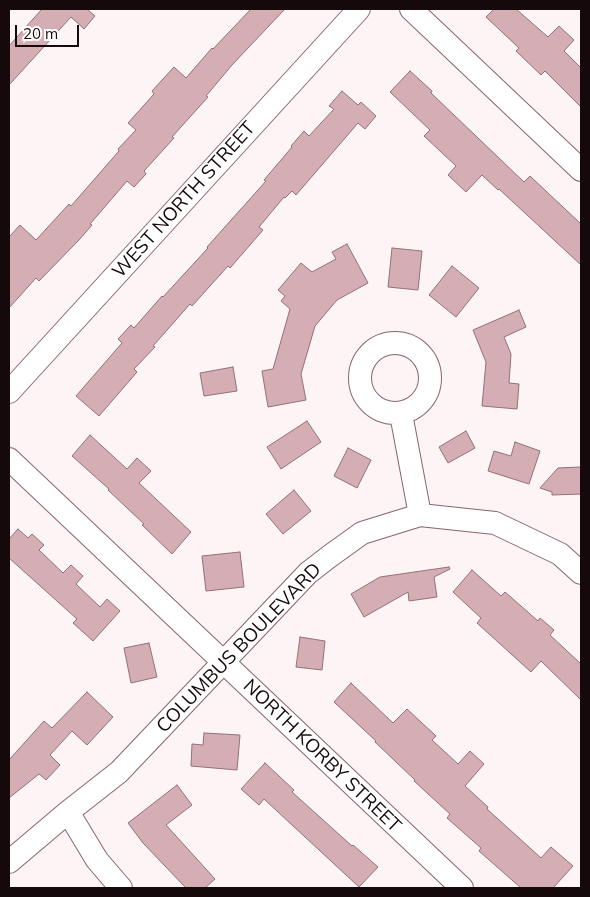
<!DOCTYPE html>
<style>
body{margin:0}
#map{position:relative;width:590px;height:897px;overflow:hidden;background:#fdf4f6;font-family:Mulish,sans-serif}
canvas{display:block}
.frame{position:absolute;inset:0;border:10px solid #16090c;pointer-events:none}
.scale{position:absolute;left:15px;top:25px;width:64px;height:22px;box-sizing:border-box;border:2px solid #16090c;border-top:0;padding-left:6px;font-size:15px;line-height:18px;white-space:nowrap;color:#16090c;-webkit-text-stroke:4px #fff;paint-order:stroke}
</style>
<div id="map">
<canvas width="590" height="897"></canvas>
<div class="frame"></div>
<div class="scale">20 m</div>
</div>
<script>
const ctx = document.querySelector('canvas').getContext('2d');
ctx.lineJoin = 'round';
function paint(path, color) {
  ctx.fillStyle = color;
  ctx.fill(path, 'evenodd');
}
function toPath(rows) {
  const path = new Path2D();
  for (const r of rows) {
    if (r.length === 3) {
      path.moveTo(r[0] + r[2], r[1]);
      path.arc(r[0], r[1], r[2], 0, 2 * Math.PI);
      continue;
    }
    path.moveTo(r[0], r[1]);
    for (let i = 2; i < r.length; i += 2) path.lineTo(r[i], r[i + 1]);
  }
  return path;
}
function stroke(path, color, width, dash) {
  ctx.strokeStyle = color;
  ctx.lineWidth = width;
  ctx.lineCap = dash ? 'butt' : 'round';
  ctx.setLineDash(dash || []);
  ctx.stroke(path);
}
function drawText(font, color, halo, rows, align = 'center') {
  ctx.font = font + ' Mulish,sans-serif';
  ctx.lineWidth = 4;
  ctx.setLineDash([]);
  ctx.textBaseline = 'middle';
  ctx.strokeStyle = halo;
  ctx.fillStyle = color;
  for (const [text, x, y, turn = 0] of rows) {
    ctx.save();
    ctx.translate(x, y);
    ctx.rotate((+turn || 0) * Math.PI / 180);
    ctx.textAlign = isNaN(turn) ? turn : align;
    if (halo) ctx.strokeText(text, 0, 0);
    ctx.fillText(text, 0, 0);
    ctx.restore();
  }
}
const building = toPath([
 [42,9,87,9,95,16,84,29,71,17,9,85,9,46,42,9],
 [251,9,285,9,232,65,206,96,208,97,172,137,174,138,144,171,146,174,134,187,127,181,90,224,92,225,79,240,39,281,36,278,9,308,9,237,20,225,36,240,69,204,71,206,119,151,118,149,136,130,128,123,154,94,152,91,174,67,186,78,212,48,213,49,251,9],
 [494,9,516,9,548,37,559,26,574,40,564,51,581,68,581,107,545,71,541,75,516,51,519,48,486,17,494,9],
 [410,71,432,91,431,93,524,182,530,176,581,224,581,265,499,189,498,190,482,175,466,192,448,175,456,166,424,136,430,130,390,92,410,71],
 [342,91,358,105,361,102,376,116,365,129,358,123,296,195,292,191,285,198,284,197,259,227,263,230,230,268,228,266,192,306,190,304,153,346,155,347,134,369,137,372,99,416,76,396,122,343,118,339,131,325,134,328,162,296,163,297,208,248,207,247,266,181,264,180,292,147,291,146,304,131,309,136,334,109,329,106,342,91],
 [347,244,368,283,337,300,315,326,301,374,306,400,268,407,262,371,273,369,290,309,281,301,285,296,278,290,301,263,312,272,336,259,332,252,347,244],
 [392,248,422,251,418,290,388,287,392,248],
 [452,266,479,288,456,317,429,295,452,266],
 [519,310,526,327,504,337,511,354,509,383,519,384,517,409,482,406,486,362,473,330,519,310],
 [233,367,237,391,204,396,200,373,233,367],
 [307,421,321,442,281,469,267,447,307,421],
 [466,431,475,448,448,463,439,447,466,431],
 [90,435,127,469,137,458,151,471,139,483,191,532,172,554,142,525,144,524,108,490,109,489,72,456,90,435],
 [515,442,540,451,529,484,488,471,494,451,511,456,515,442],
 [348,448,371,460,357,488,334,476,348,448],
 [581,467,581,494,552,495,552,492,540,488,558,468,581,467],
 [294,490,311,511,283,534,266,514,294,490],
 [18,529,28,538,32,534,44,545,39,550,63,573,71,565,83,576,76,584,100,607,107,599,120,611,93,641,73,623,77,619,9,558,9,539,18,529],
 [240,552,244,587,206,591,202,556,240,552],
 [449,567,450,569,434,577,437,597,409,601,408,592,364,617,351,594,380,577,449,567],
 [472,570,501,596,505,592,538,621,540,618,554,630,550,635,581,664,581,700,541,661,531,672,477,623,481,618,453,592,472,570],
 [300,637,325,641,322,670,296,667,300,637],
 [149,643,157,677,131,683,124,648,149,643],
 [351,683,393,723,407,709,436,736,432,740,458,764,470,751,484,764,465,786,488,807,487,809,541,858,551,847,573,866,553,888,521,888,479,851,481,848,447,818,450,814,414,781,415,780,375,742,376,741,334,702,351,683],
 [87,692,113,717,87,745,72,731,50,755,60,765,46,780,39,774,9,798,9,760,44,721,52,728,87,692],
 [204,733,240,735,237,770,191,766,192,744,203,745,204,733],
 [265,763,294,790,292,792,352,846,353,845,378,867,359,887,264,799,259,805,241,789,265,763],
 [177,785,192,805,166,825,215,879,205,888,186,888,143,843,128,823,177,785]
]);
const minor = toPath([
 [411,9,581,170],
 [395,378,35],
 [9,392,359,9],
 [401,414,420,515],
 [9,459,462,888],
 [68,812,97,860,121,888],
 [9,862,68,812,119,772,308,573,330,556,362,533,420,515,495,523,560,554,581,573]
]);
const streetNames = [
 ["WEST NORTH STREET",184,200,-48],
 ["COLUMBUS BOULEVARD",239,648,-46],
 ["NORTH KORBY STREET",322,756,44]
];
paint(building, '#d5adb5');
stroke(building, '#946f77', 1);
stroke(minor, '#8a656c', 24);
stroke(minor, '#fff', 22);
drawText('19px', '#16090c', '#fff', streetNames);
</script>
